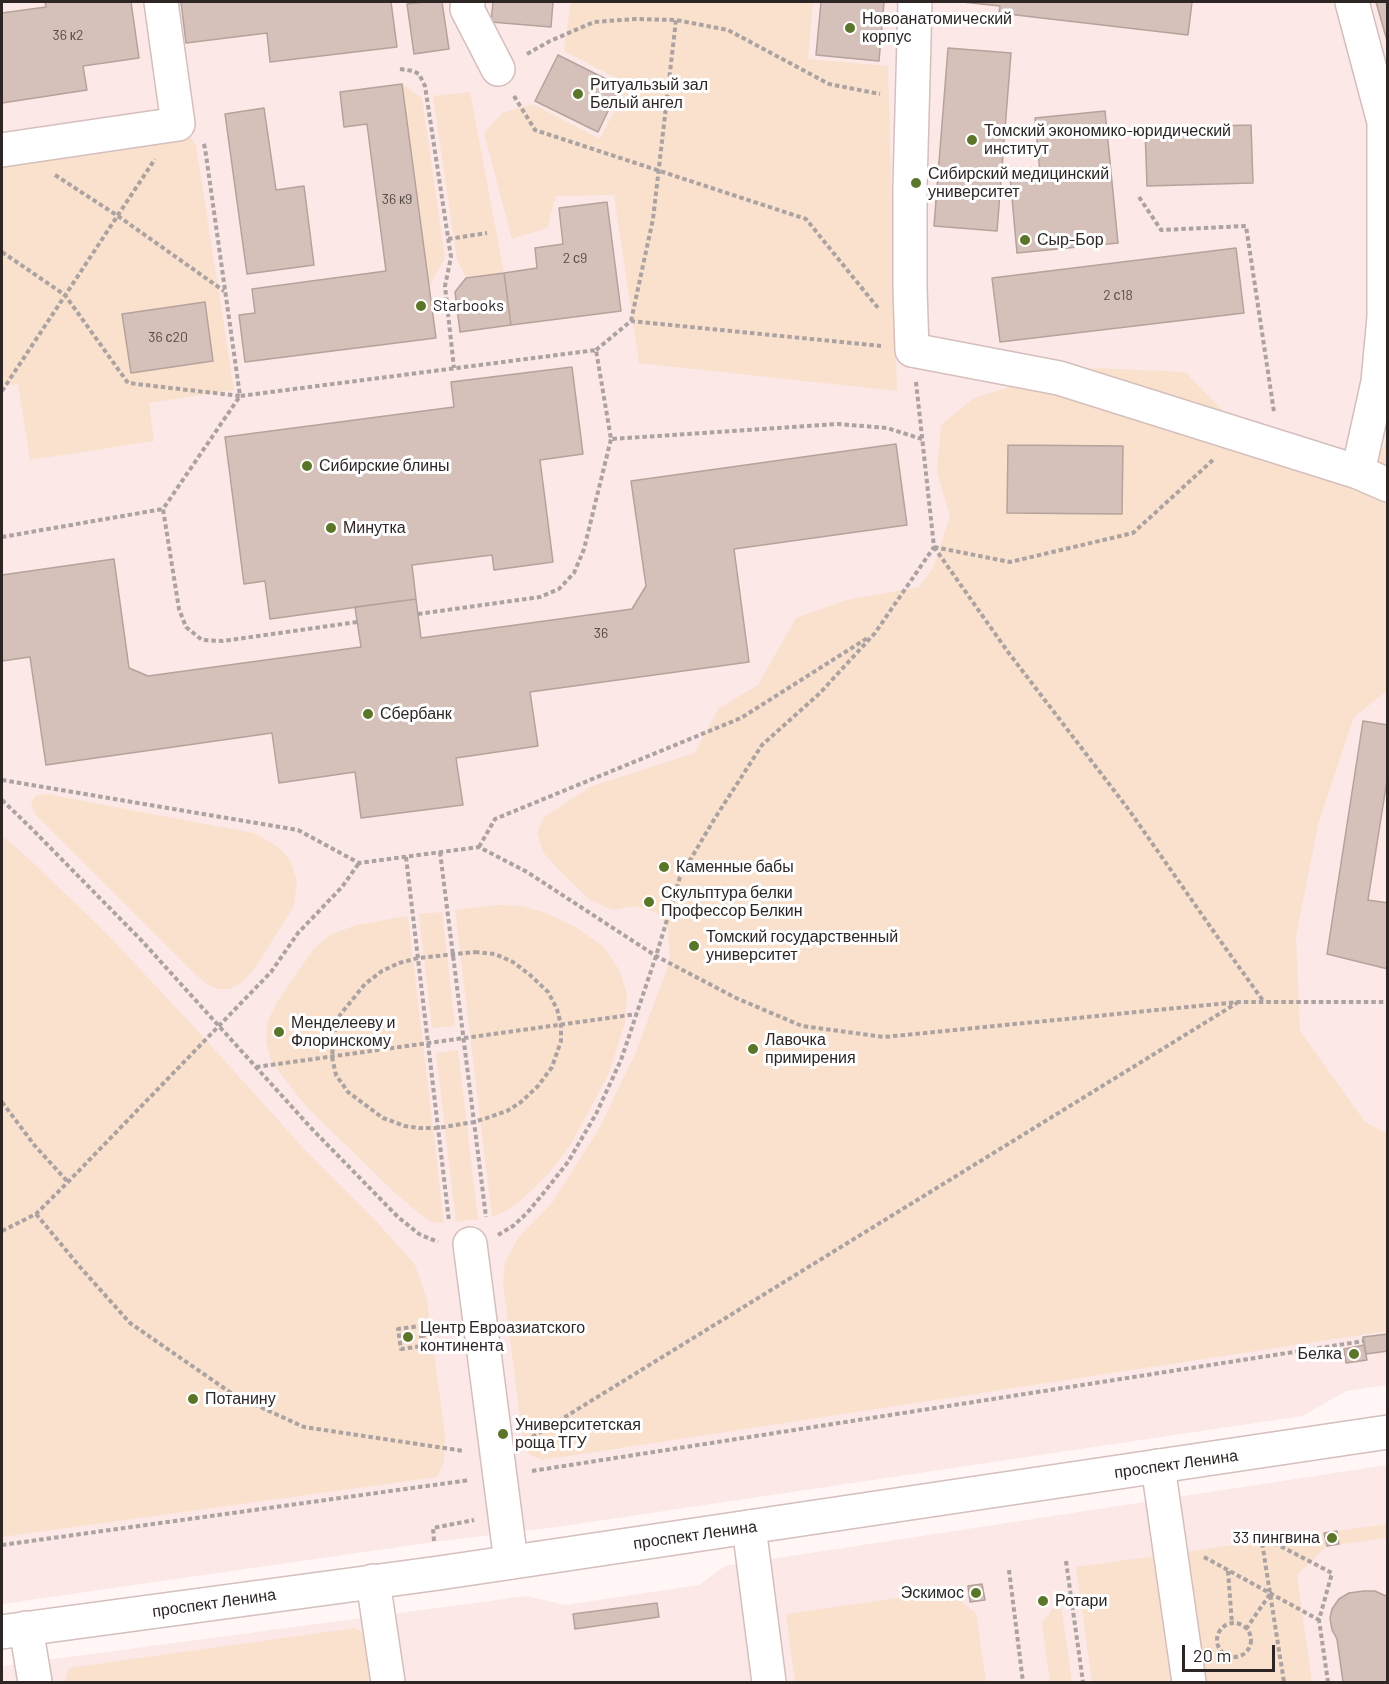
<!DOCTYPE html>
<meta charset="utf-8">
<style>
body{margin:0}
#map{position:relative;width:1389px;height:1684px;overflow:hidden;background:#fff6f5;font-family:Barlow,sans-serif}
canvas{display:block}
.frame{position:absolute;inset:0;border:3px solid #2e2625;pointer-events:none}
.scale{position:absolute;left:1182px;top:1645px;width:93px;height:27px;box-sizing:border-box;border:3px solid #2e2625;border-top:0;padding-left:8px;font-size:18px;line-height:21px;white-space:nowrap;color:#2e2625;-webkit-text-stroke:4px #fff;paint-order:stroke}
</style>
<div id="map">
<canvas width="1389" height="1684"></canvas>
<div class="frame"></div>
<div class="scale">20 m</div>
</div>
<script>
const ctx = document.querySelector('canvas').getContext('2d');
ctx.lineJoin = 'round';
function paint(path, color) {
  ctx.fillStyle = color;
  ctx.fill(path, 'evenodd');
}
function toPath(rows) {
  const path = new Path2D();
  for (const r of rows) {
    if (r.length === 3) {
      path.moveTo(r[0] + r[2], r[1]);
      path.arc(r[0], r[1], r[2], 0, 2 * Math.PI);
      continue;
    }
    path.moveTo(r[0], r[1]);
    for (let i = 2; i < r.length; i += 2) path.lineTo(r[i], r[i + 1]);
  }
  return path;
}
function stroke(path, color, width, dash) {
  ctx.strokeStyle = color;
  ctx.lineWidth = width;
  ctx.lineCap = dash ? 'butt' : 'round';
  ctx.setLineDash(dash || []);
  ctx.stroke(path);
}
function drawText(font, color, halo, rows, align = 'center') {
  ctx.font = font + ' Barlow,sans-serif';
  ctx.lineWidth = 6;
  ctx.setLineDash([]);
  ctx.textBaseline = 'middle';
  ctx.strokeStyle = halo;
  ctx.fillStyle = color;
  for (const [text, x, y, turn = 0] of rows) {
    ctx.save();
    ctx.translate(x, y);
    ctx.rotate((+turn || 0) * Math.PI / 180);
    ctx.textAlign = isNaN(turn) ? turn : align;
    if (halo) ctx.strokeText(text, 0, 0);
    ctx.fillText(text, 0, 0);
    ctx.restore();
  }
}
const built = toPath([
 [2,2,1387,2,1387,1385,1346,1391,1302,1416,557,1527,434,1542,2,1604],
 [1387,1465,1387,1682,2,1682,2,1666,527,1596,565,1605,699,1585,725,1566]
]);
const green = toPath([
 [571,2,813,2,808,59,888,66,897,391,639,363,614,195,556,196,547,228,512,239,484,133,502,113,533,104,600,139,628,84,564,51],
 [402,84,422,98,445,258,429,287],
 [470,92,504,273,466,277,457,260,433,96],
 [183,135,189,136,196,145,234,390,149,403,154,441,30,460,18,384,2,386,2,164],
 [1094,368,1185,372,1255,444,1326,481,1378,458,1387,441,1387,691,1354,717,1318,825,1296,936,1300,1031,1365,1122,1387,1134,1387,1331,542,1460,530,1455,525,1448,522,1433,503,1283,505,1262,518,1238,552,1203,600,1127,636,1052,670,961,668,928,657,913,635,906,613,910,590,900,561,872,543,852,537,833,544,817,592,786,695,753,718,709,758,685,796,618,846,600,919,587,933,568,950,517,937,471,941,425,974,398,1029,381],
 [46,794,253,833,277,846,290,860,297,880,294,906,256,966,244,981,230,989,218,989,207,984,196,975,35,814,31,804,35,796],
 [2,835,29,859,105,932,196,1029,304,1149,377,1222,415,1265,427,1300,445,1435,444,1461,437,1477,2,1537],
 [497,905,523,906,546,913,574,926,604,947,619,970,627,994,625,1023,609,1073,570,1146,548,1174,520,1201,504,1212,492,1217,455,910],
 [442,912,455,1026,432,1028,419,914],
 [408,916,444,1223,432,1222,420,1214,392,1190,305,1105,271,1061,266,1041,268,1021,277,1002,313,950,330,935,356,925],
 [458,1050,478,1219,456,1222,436,1053],
 [1387,1524,1387,1538,1327,1546,1297,1575,1312,1682,1092,1682,1076,1567],
 [961,1589,963,1603,976,1613,986,1682,795,1682,786,1614],
 [1060,1598,1072,1682,1050,1682,1042,1624],
 [355,1628,364,1633,371,1682,65,1682,69,1668]
]);
const building = toPath([
 [45,2,131,2,139,58,83,66,87,90,2,103,2,13,46,7,45,2],
 [181,2,391,2,397,47,270,62,267,33,186,43,181,2],
 [425,2,442,2,449,49,414,54,407,4,425,2],
 [493,2,553,2,551,27,491,22,493,2],
 [821,2,884,2,879,61,816,55,821,2],
 [962,2,1192,2,1188,35,999,13,1000,6,962,2],
 [1376,2,1388,2,1388,44,1376,2],
 [948,48,1011,53,997,231,934,226,948,48],
 [558,55,620,86,598,132,535,101,558,55],
 [402,84,436,338,245,362,239,315,255,313,252,289,386,271,367,124,344,127,340,92,402,84],
 [264,108,276,190,304,186,314,265,247,274,225,114,264,108],
 [1105,111,1118,243,1017,253,1010,176,1040,173,1035,118,1105,111],
 [1251,125,1253,183,1147,186,1145,128,1251,125],
 [607,202,621,311,511,325,504,273,537,268,535,248,563,244,559,208,607,202],
 [1236,248,1244,313,1000,342,992,278,1236,248],
 [504,273,511,325,460,332,455,292,466,278,504,273],
 [205,302,213,361,131,373,122,314,205,302],
 [572,367,583,454,540,460,553,562,494,570,492,555,412,565,416,599,270,619,265,581,244,584,225,437,454,407,451,382,572,367],
 [896,444,907,525,734,549,749,662,530,692,538,746,456,758,463,805,361,818,355,772,279,783,272,733,46,765,30,657,2,661,2,575,114,559,129,668,148,676,361,647,355,607,416,599,421,638,632,609,646,586,631,481,896,444],
 [1008,445,1123,446,1122,514,1007,513,1008,445],
 [1363,721,1388,725,1388,774,1368,900,1388,903,1388,969,1327,954,1363,721],
 [1388,1334,1388,1351,1366,1354,1363,1337,1388,1334],
 [1364,1345,1367,1360,1346,1363,1344,1349,1364,1345],
 [1337,1531,1339,1544,1327,1546,1324,1533,1337,1531],
 [982,1584,985,1600,970,1602,968,1586,982,1584],
 [1364,1591,1375,1591,1388,1597,1388,1682,1343,1682,1337,1639,1332,1630,1330,1618,1332,1609,1339,1599,1349,1593,1364,1591],
 [657,1603,659,1617,575,1629,573,1614,657,1603]
]);
const path = toPath([
 [527,54,550,41,594,22,635,19,676,20,728,30,829,84,880,94],
 [400,69,413,71,419,74,425,86,451,257,445,286,454,368],
 [514,96,535,130,806,219,878,308],
 [55,175,118,216,224,291],
 [1139,197,1161,230,1246,226,1274,412],
 [448,239,487,233],
 [2,252,65,295,128,383,240,396,205,148,203,141],
 [631,321,653,219,676,20],
 [596,350,631,321,881,346],
 [2,391,155,159],
 [2,537,163,509],
 [934,547,1008,652,1129,810,1214,932,1264,1002],
 [934,547,1010,562,1133,533,1214,459],
 [418,614,540,597,559,589,574,573,584,549,611,439],
 [357,622,223,641,202,640,186,627,179,609,163,509,240,396,596,350,611,439,838,424,887,428,922,439],
 [2,780,298,830,359,863,479,847,527,872,656,956,736,998,802,1026,884,1037,1238,1002,1388,1002],
 [2,800,32,829,142,941,312,1129,398,1217,419,1234,438,1242],
 [479,847,495,819,741,718,869,637],
 [440,852,486,1217],
 [406,857,449,1221],
 [475,952,495,954,513,962,530,975,548,992,557,1009,561,1025,561,1041,552,1067,538,1086,521,1102,507,1111,490,1117,474,1122,438,1128,419,1128,405,1126,383,1118,348,1092,336,1075,332,1057,333,1045,334,1034,340,1015,365,984,382,971,399,963,418,958,475,952],
 [256,1067,637,1014],
 [2,1102,35,1146,68,1182],
 [36,1214,80,1267,130,1323,234,1395,304,1427,464,1451],
 [2,1231,36,1214,68,1182,271,972,298,933,342,887,359,863],
 [498,1235,513,1226,527,1213,542,1195,568,1162,596,1114,621,1060,656,956,680,877,715,818,762,745,820,693,875,633,934,547,916,382],
 [420,1326,422,1346,401,1349,398,1329,420,1326],
 [421,1336,450,1332],
 [526,1441,1237,1003],
 [532,1471,1364,1341],
 [1261,1536,1332,1573,1319,1620,1328,1682],
 [1261,1536,1284,1682],
 [434,1541,433,1528,474,1520],
 [2,1545,470,1480],
 [1204,1557,1319,1620],
 [1066,1561,1083,1682],
 [1009,1570,1023,1682],
 [1228,1571,1232,1624],
 [1234,1640,17],
 [1246,1629,1270,1594]
]);
const minor = toPath([
 [468,2,467,9,498,69],
 [915,2,910,186,910,288,912,350,1059,378,1358,472,1388,485],
 [1352,2,1384,122,1384,317,1378,382,1358,472],
 [2,150,178,124,161,2],
 [470,1244,511,1562],
 [1158,1466,1189,1682],
 [749,1527,769,1682],
 [373,1581,388,1682],
 [26,1628,35,1682]
]);
const major = toPath([
 [2,1632,439,1573,1388,1432]
]);
const markers = [
 [850,28,6,"#5b7529"],
 [578,94,6,"#5b7529"],
 [972,140,6,"#5b7529"],
 [916,183,6,"#5b7529"],
 [1025,240,6,"#5b7529"],
 [421,306,6,"#5b7529"],
 [307,466,6,"#5b7529"],
 [331,528,6,"#5b7529"],
 [368,714,6,"#5b7529"],
 [664,867,6,"#5b7529"],
 [649,902,6,"#5b7529"],
 [694,946,6,"#5b7529"],
 [279,1032,6,"#5b7529"],
 [753,1049,6,"#5b7529"],
 [408,1337,6,"#5b7529"],
 [1354,1354,6,"#5b7529"],
 [193,1399,6,"#5b7529"],
 [503,1434,6,"#5b7529"],
 [1332,1538,6,"#5b7529"],
 [976,1593,6,"#5b7529"],
 [1043,1601,6,"#5b7529"]
];
const numberNames = [
 ["36 к2",68,35],
 ["36 к9",397,199],
 ["2 с9",575,258],
 ["2 с18",1118,295],
 ["36 с20",168,337],
 ["36",601,633]
];
const poiNames = [
 ["Новоанатомический",862,19],
 ["корпус",862,37],
 ["Ритуальзый зал",590,85],
 ["Белый ангел",590,103],
 ["Томский экономико-юридический",984,131],
 ["институт",984,149],
 ["Сибирский медицинский",928,174],
 ["университет",928,192],
 ["Сыр-Бор",1037,240],
 ["Starbooks",433,306],
 ["Сибирские блины",319,466],
 ["Минутка",343,528],
 ["Сбербанк",380,714],
 ["Каменные бабы",676,867],
 ["Скульптура белки",661,893],
 ["Профессор Белкин",661,911],
 ["Томский государственный",706,937],
 ["университет",706,955],
 ["Менделееву и",291,1023],
 ["Флоринскому",291,1041],
 ["Лавочка",765,1040],
 ["примирения",765,1058],
 ["Центр Евроазиатского",420,1328],
 ["континента",420,1346],
 ["Белка",1342,1354,"right"],
 ["Потанину",205,1399],
 ["Университетская",515,1425],
 ["роща ТГУ",515,1443],
 ["33 пингвина",1320,1538,"right"],
 ["Эскимос",964,1593,"right"],
 ["Ротари",1055,1601]
];
const streetNames = [
 ["проспект Ленина",1176,1464,-8],
 ["проспект Ленина",695,1535,-8],
 ["проспект Ленина",214,1603,-8]
];
paint(built, '#fbe8e7');
paint(green, '#f9e1cd');
paint(building, '#d5c1b9');
stroke(building, '#b5a29a', 1.5);
stroke(minor, '#d5bfbd', 36);
stroke(major, '#d5bfbd', 36);
stroke(path, '#aba2a1', 4, [4.5, 3]);
stroke(minor, '#fff', 33);
stroke(major, '#fff', 33);
for (const [x, y, r, color] of markers) {
  const dot = new Path2D();
  dot.arc(x, y, r, 0, 2 * Math.PI);
  ctx.fillStyle = color;
  ctx.fill(dot);
  stroke(dot, '#fff', 2);
}
drawText('14px', '#584d4a', null, numberNames);
drawText('16px', '#2e2625', '#fff', poiNames, 'left');
drawText('16px', '#2e2625', '#fff', streetNames);
</script>
